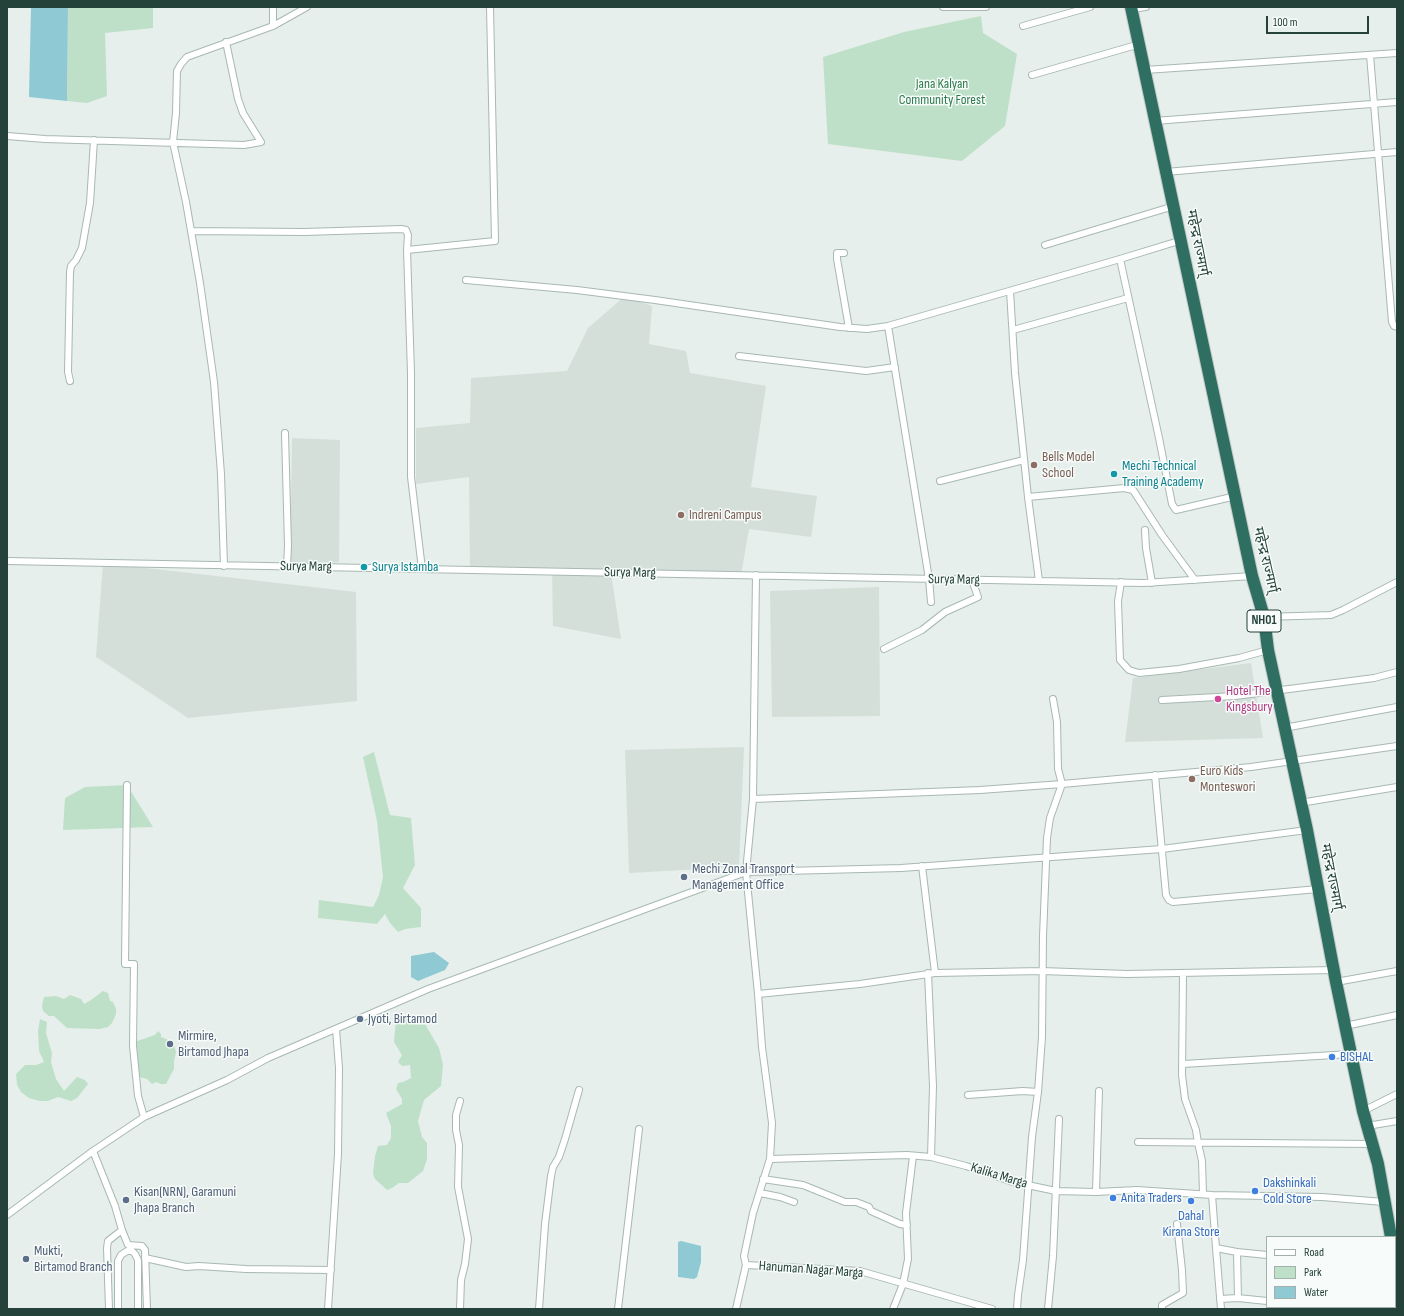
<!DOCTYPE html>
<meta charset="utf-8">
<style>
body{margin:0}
#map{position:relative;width:1404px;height:1316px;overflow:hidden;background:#e6efeb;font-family:"Sofia Sans Condensed",sans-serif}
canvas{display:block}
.frame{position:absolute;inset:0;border:8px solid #24423a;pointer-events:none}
.legend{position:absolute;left:1266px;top:1236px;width:130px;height:72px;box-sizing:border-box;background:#f7fbf9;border:1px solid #a3b1ad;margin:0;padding:5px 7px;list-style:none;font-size:12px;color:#24423a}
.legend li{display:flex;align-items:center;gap:8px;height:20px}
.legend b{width:20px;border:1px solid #a3b1ad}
.scale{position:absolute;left:1266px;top:16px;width:103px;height:18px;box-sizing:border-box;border:2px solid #24423a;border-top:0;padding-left:5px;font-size:12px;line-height:14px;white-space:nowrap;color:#24423a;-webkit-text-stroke:3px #f7fbf9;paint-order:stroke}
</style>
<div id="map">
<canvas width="1404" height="1316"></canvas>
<div class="frame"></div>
<ul class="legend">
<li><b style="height:5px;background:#fff"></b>Road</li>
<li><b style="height:11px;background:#bfe0c8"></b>Park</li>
<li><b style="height:11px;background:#8ec9d4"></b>Water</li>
</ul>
<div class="scale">100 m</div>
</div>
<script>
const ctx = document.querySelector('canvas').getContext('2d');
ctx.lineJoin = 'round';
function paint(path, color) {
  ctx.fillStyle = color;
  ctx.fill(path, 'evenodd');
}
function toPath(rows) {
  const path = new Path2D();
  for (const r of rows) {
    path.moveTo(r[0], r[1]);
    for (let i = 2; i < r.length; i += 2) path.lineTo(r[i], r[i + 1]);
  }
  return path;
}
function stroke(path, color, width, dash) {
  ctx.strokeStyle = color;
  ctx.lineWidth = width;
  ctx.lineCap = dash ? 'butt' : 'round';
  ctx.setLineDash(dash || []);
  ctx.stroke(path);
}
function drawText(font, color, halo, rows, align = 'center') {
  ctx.font = font + ' "Sofia Sans Condensed","Noto Sans Devanagari",sans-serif';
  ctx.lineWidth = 3;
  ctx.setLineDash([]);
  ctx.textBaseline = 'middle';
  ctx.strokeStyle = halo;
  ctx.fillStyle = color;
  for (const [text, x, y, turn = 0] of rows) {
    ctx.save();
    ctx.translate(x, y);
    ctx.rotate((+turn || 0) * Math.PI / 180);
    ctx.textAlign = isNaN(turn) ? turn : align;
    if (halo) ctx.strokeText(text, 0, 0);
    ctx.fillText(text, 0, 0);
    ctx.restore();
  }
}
const built = toPath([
 [625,296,652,306,649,344,686,351,690,373,766,386,751,487,817,496,811,537,749,529,741,575,611,573,621,639,553,626,552,571,470,570,469,477,416,484,416,428,470,423,471,378,567,371,588,328],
 [292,438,340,440,339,562,290,567],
 [103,563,356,592,357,701,188,718,96,657],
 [879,587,880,716,772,717,770,591],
 [1251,663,1263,738,1125,742,1133,678],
 [744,747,739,867,629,873,625,750]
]);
const green = toPath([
 [68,7,153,7,153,28,105,33,107,96,87,103,67,101],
 [981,16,983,33,1017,54,1005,126,962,161,828,144,823,57,904,32],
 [374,752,390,815,411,818,415,865,403,888,421,908,421,927,405,929,398,932,390,923,385,914,377,924,318,918,319,900,373,907,379,895,383,877,377,821,363,757],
 [127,785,153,827,63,830,65,798,85,787],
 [103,991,108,993,110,1001,113,1002,116,1009,116,1014,112,1023,108,1027,100,1029,67,1028,54,1016,49,1016,43,1011,42,1006,44,997,56,996,64,999,70,995,81,999,84,1004,91,1000],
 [411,1015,422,1019,439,1048,443,1065,441,1086,424,1100,418,1121,422,1137,427,1143,427,1159,423,1171,408,1183,399,1183,392,1188,387,1190,375,1179,373,1174,375,1156,378,1146,387,1145,391,1138,391,1126,386,1113,402,1104,402,1099,396,1089,398,1083,403,1082,411,1078,410,1065,402,1066,398,1062,402,1055,394,1042,396,1019,400,1016],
 [40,1019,47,1022,46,1033,52,1053,51,1062,56,1079,64,1091,77,1077,85,1080,88,1084,77,1098,71,1101,58,1097,48,1101,40,1101,29,1098,21,1092,17,1085,16,1074,25,1065,36,1065,44,1062,39,1051,38,1031],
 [158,1031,161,1034,161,1037,173,1042,176,1052,174,1061,174,1069,166,1084,161,1084,156,1082,152,1084,147,1079,139,1077,134,1063,133,1046,137,1041,155,1035]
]);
const water = toPath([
 [31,7,68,7,67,101,29,97],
 [434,952,449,963,445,970,418,981,411,977,411,956],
 [681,1241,701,1246,701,1262,697,1277,694,1279,678,1277,678,1242]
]);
const street = toPath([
 [273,7,273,26],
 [943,7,986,7],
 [1132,9,1146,7],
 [1023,26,1090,7],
 [1370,55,1392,322,1394,326,1397,327],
 [1145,70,1397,53],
 [1032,75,1140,44],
 [1155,121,1397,102],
 [7,136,45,139,244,145,261,142,243,113,238,99,226,42],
 [1166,172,1397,152],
 [191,231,304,232,401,229,406,230,408,235,407,250,411,373,411,477,422,569],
 [1045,245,1174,206],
 [407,250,495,241,490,7],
 [844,253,837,253,837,259,849,328],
 [1120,259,1159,438,1172,504,1176,510,1236,496],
 [466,280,577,290,655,300,840,327,867,329,888,326,1120,259,1182,240],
 [1010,291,1015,373,1028,497,1039,581],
 [888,326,929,579,931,602],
 [1013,330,1128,298],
 [739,356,866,371,895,367],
 [70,381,68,372,70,272,71,266,76,260,82,248,90,203,94,140],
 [285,433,288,546,287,567],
 [940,481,1024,460],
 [1028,497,1124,488,1133,490,1162,535,1195,580],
 [1145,530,1146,548,1152,583],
 [7,561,1144,583,1252,576],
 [224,566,221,474,214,382,200,283,186,202,173,142,176,113,177,71,181,64,187,57,273,26,307,7],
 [756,575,753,799,746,872,758,994,762,1047,772,1123,770,1159],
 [1121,582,1118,601,1120,660,1129,670,1139,673,1179,669,1239,658,1268,650],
 [1264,617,1331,615,1343,610,1397,582],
 [884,649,922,630,945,612,978,597,972,580],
 [1162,700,1235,696,1374,678,1397,672],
 [1284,728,1397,707],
 [1155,775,1166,895,1169,900,1173,902,1318,889],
 [127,785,125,964,134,964,133,1046,138,1096,144,1117],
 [753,799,980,790,1062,784,1251,767,1397,746],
 [1300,803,1397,787],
 [922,866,935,973],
 [928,973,933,1086,931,1157],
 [1183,974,1182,1075,1185,1099,1196,1130,1198,1143,1202,1161,1203,1194],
 [1336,982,1397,971],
 [758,994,860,984,935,973,1042,971,1127,974,1334,970],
 [1345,1026,1397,1015],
 [1183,1064,1351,1054],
 [968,1095,1023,1091,1038,1092],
 [460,1101,456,1115,456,1130,459,1145,458,1187,468,1239,465,1264,461,1280,460,1309],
 [1363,1111,1397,1094],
 [1367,1126,1397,1121],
 [1138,1142,1372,1144],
 [93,1151,115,1206,122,1230,128,1245,142,1246,145,1250,147,1309],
 [763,1179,803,1185,845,1202,856,1202,869,1207,871,1211,900,1224,907,1225],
 [1096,1192,1099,1091],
 [760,1193,780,1197,794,1202],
 [1212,1195,1216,1248,1237,1252,1238,1298,1267,1301],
 [7,1215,93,1151,144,1117,227,1080,268,1058,428,989,746,872,901,868,1162,849,1307,830],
 [1216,1248,1221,1309],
 [1237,1252,1267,1255],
 [145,1258,186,1267,199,1266,246,1269,331,1270],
 [746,1265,860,1271,992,1309],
 [1220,1299,1238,1298],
 [1309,1307,1313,1309],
 [109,1309,107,1248,108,1241,122,1230],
 [118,1309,118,1261,121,1255,127,1251,132,1251,135,1254,138,1260,138,1309],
 [328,1309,338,1154,339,1068,336,1029],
 [539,1309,545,1224,551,1176,553,1167,559,1157,565,1139,579,1090],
 [618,1309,639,1129],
 [736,1309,746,1265,744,1256,753,1213,770,1159,907,1155,931,1157,966,1166,1013,1182,1056,1191,1096,1192,1137,1190,1212,1195,1322,1197,1384,1202],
 [893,1309,903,1284,908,1259,906,1213,913,1156],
 [1017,1309,1018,1295,1023,1260,1032,1137,1038,1092,1042,1037,1043,936,1047,838,1050,818,1062,784,1058,769,1057,722,1053,699],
 [1048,1309,1053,1256,1059,1119],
 [1162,1309,1162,1305,1183,1293,1182,1270,1177,1224]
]);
const highway = toPath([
 [1131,7,1252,576,1264,617,1268,650,1307,830,1336,982,1363,1111,1378,1164,1391,1237],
 [1395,1258,1397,1269]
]);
const markers = [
 [1034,465,4,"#8d6e63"],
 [1114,474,4,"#0f9aa8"],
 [681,515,4,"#8d6e63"],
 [364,567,4,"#0f9aa8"],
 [1218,699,4,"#d1479c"],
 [1192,779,4,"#8d6e63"],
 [684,877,4,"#5c6f8a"],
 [360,1019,4,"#5c6f8a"],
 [170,1044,4,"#5c6f8a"],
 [1332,1057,4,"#3f7fe0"],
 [1255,1191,4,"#3f7fe0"],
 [1113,1198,4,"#3f7fe0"],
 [126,1200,4,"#5c6f8a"],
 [1191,1201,4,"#3f7fe0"],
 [26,1259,4,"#5c6f8a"]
];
const shields = [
 [1264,621,34]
];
const shieldNames = [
 ["NH01",1264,621]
];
const parkNames = [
 ["Jana Kalyan",942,84],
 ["Community Forest",942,100]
];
const streetNames = [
 ["महेन्द्र राज्मार्ग्",1197,243,79],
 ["महेन्द्र राज्मार्ग्",1265,560,77],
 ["Surya Marg",306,567,1],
 ["Surya Marg",630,573,1],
 ["Surya Marg",954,580,1],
 ["महेन्द्र राज्मार्ग्",1331,877,79],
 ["Kalika Marga",999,1176,17],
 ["Hanuman Nagar Marga",811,1270,4]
];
const educationNames = [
 ["Bells Model",1042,457],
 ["School",1042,473],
 ["Indreni Campus",689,515],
 ["Euro Kids",1200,771],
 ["Monteswori",1200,787]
];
const cultureNames = [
 ["Mechi Technical",1122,466],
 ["Training Academy",1122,482],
 ["Surya Istamba",372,567]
];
const hotelNames = [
 ["Hotel The",1226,691],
 ["Kingsbury",1226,707]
];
const serviceNames = [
 ["Mechi Zonal Transport",692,869],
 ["Management Office",692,885],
 ["Jyoti, Birtamod",368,1019],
 ["Mirmire,",178,1036],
 ["Birtamod Jhapa",178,1052],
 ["Kisan(NRN), Garamuni",134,1192],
 ["Jhapa Branch",134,1208],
 ["Mukti,",34,1251],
 ["Birtamod Branch",34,1267]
];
const shopNames = [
 ["BISHAL",1340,1057],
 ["Dakshinkali",1263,1183],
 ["Cold Store",1263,1199],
 ["Anita Traders",1121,1198],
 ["Dahal",1191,1216,"center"],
 ["Kirana Store",1191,1232,"center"]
];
paint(built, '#d4dfda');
paint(green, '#bfe0c8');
paint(water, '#8ec9d4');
stroke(street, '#a8b8b2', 8);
stroke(highway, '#c2cac8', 14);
stroke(street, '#fff', 6);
stroke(highway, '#2f6f62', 12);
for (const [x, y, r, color] of markers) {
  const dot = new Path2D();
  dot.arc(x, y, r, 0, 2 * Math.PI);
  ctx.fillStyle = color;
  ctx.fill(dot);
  stroke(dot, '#f7fbf9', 1.5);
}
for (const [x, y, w] of shields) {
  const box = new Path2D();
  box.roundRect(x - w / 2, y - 11, w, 22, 3);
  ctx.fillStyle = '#f7fbf9';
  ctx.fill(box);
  stroke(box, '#24423a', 1);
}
drawText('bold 13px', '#24423a', null, shieldNames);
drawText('14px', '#2d7a4b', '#f7fbf9', parkNames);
drawText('14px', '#24423a', '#f7fbf9', streetNames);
drawText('14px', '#785e54', '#f7fbf9', educationNames, 'left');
drawText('14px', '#0d838f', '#f7fbf9', cultureNames, 'left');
drawText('14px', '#b23c85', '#f7fbf9', hotelNames, 'left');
drawText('14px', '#4e5e75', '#f7fbf9', serviceNames, 'left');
drawText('14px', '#366cbe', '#f7fbf9', shopNames, 'left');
</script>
